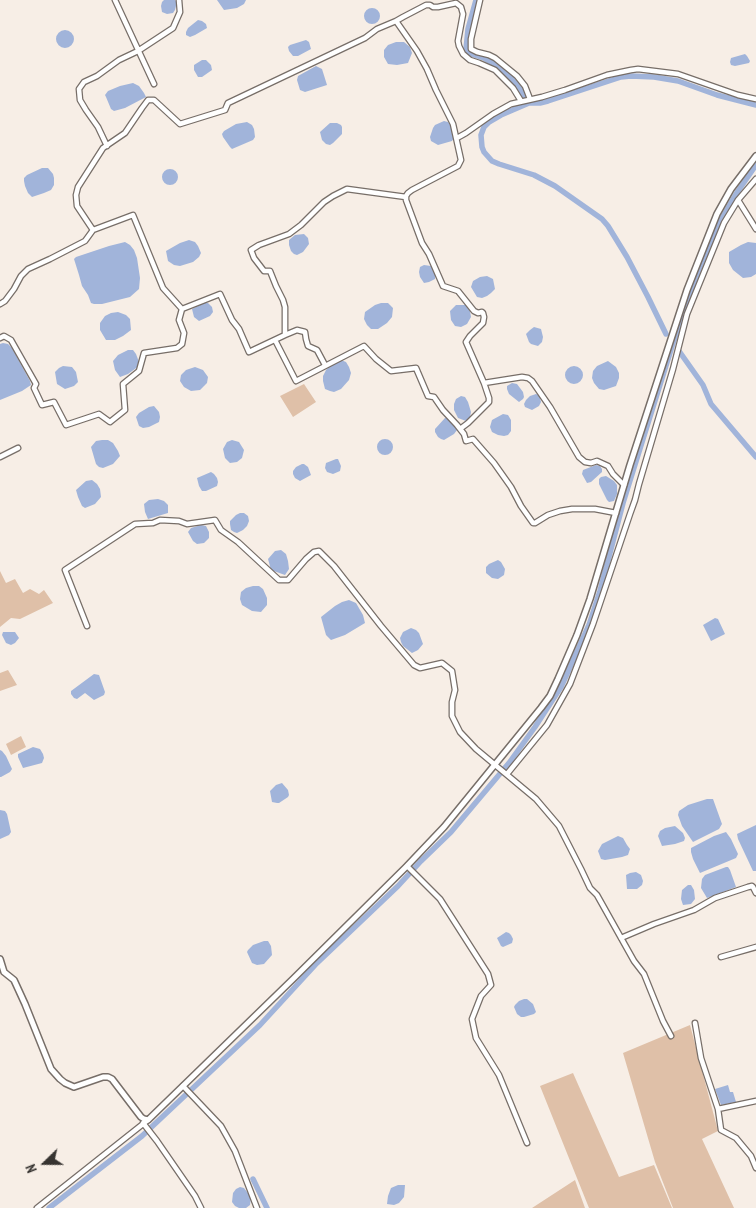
<!DOCTYPE html>
<style>
body{margin:0}
#map{position:relative;width:756px;height:1208px;overflow:hidden;background:#f7eee6;font-family:"PT Sans Narrow",sans-serif}
canvas{display:block}
.north{position:absolute;left:20px;top:1138px;width:50px;height:50px;-webkit-text-stroke:4px #f7eee6;paint-order:stroke;rotate:248deg;font-size:14px;font-weight:700;line-height:20px;text-align:center;color:#373431}
.north::after{content:'';display:block;margin:auto;width:18px;height:22px;background:#373431;clip-path:polygon(50% 0,100% 100%,50% 72%,0 100%)}
</style>
<div id="map">
<canvas width="756" height="1208"></canvas>
<div class="north">N</div>
</div>
<script>
const ctx = document.querySelector('canvas').getContext('2d');
ctx.lineJoin = 'round';
function paint(path, color) {
  ctx.fillStyle = color;
  ctx.fill(path, 'evenodd');
}
function toPath(rows) {
  const path = new Path2D();
  for (const r of rows) {
    if (r.length === 3) {
      path.moveTo(r[0] + r[2], r[1]);
      path.arc(r[0], r[1], r[2], 0, 2 * Math.PI);
      continue;
    }
    path.moveTo(r[0], r[1]);
    for (let i = 2; i < r.length; i += 2) path.lineTo(r[i], r[i + 1]);
  }
  return path;
}
function stroke(path, color, width, dash) {
  ctx.strokeStyle = color;
  ctx.lineWidth = width;
  ctx.lineCap = dash ? 'butt' : 'round';
  ctx.setLineDash(dash || []);
  ctx.stroke(path);
}
const green = toPath([
 [304,384,316,402,293,417,280,396],
 [0,571,6,583,15,579,23,593,30,589,39,594,44,590,53,603,20,619,11,618,0,627],
 [8,670,17,685,0,691,0,673],
 [21,736,26,747,11,755,6,744],
 [690,1025,718,1131,702,1139,734,1208,673,1208,655,1162,623,1053],
 [573,1073,619,1177,654,1165,672,1208,589,1208,540,1086],
 [575,1180,585,1208,532,1208]
]);
const water = toPath([
 [164,0,175,0,177,2,175,10,173,13,167,14,162,12,161,6,162,2],
 [217,0,246,0,244,4,237,8,224,10],
 [372,16,8],
 [198,20,202,21,206,24,207,28,195,35,190,37,186,35,186,32,188,28],
 [65,39,9],
 [306,40,309,42,311,49,298,56,293,56,289,51,288,47,290,45],
 [396,42,404,42,410,47,412,53,408,63,397,65,388,64,384,57,384,50,388,45],
 [745,54,747,56,750,61,749,63,735,66,731,65,730,62,731,58],
 [202,60,206,60,211,65,212,70,202,77,198,77,194,70,194,65],
 [316,66,322,69,327,85,305,92,300,90,297,80,298,76],
 [133,83,139,86,144,93,146,97,125,108,114,111,111,109,106,97,105,95,108,91,120,86],
 [444,121,448,122,453,129,454,138,452,141,438,145,431,141,430,137,433,128,435,125],
 [247,122,252,125,254,129,255,137,253,140,232,149,230,147,223,137,222,134,224,131,236,124],
 [330,123,337,123,341,125,342,127,342,134,333,143,330,145,326,144,322,140,320,132],
 [42,168,48,168,53,174,54,178,54,185,51,190,44,193,32,197,28,193,25,186,24,181,24,178,27,175],
 [170,177,8],
 [295,235,304,234,308,238,309,244,303,252,297,255,294,254,291,251,289,245,289,240],
 [189,240,195,242,198,246,201,253,199,257,193,262,180,266,174,265,168,261,166,251,180,243],
 [125,242,130,245,134,250,137,258,140,278,139,289,130,297,102,304,94,304,91,303,88,295,82,286,79,275,74,259,76,257,109,246],
 [748,242,756,243,756,274,751,277,743,278,733,270,729,263,729,252,741,245],
 [424,265,431,266,436,273,435,279,429,282,424,283,420,277,419,272,420,267],
 [487,276,493,279,495,289,491,293,487,296,482,298,477,297,471,287,473,281,480,277],
 [204,303,208,303,212,307,213,312,210,316,199,321,194,317,192,309],
 [381,303,388,303,393,308,392,317,387,323,378,329,371,329,367,325,364,319,365,312,375,305],
 [456,305,466,305,470,311,471,317,467,324,461,327,455,326,451,320,450,311],
 [118,312,126,315,130,319,131,330,123,336,115,340,106,340,100,330,100,323,105,316,111,313],
 [534,327,541,329,543,337,542,342,538,346,531,344,529,342,526,334,530,330],
 [3,343,8,344,12,348,30,381,31,385,22,391,0,400,0,344],
 [128,350,133,350,136,354,139,362,139,366,128,374,120,377,115,370,113,361,118,355],
 [341,360,346,362,349,367,351,373,349,380,341,389,334,392,330,391,325,389,323,381,323,376,326,370,329,367],
 [608,361,616,367,619,373,619,378,616,386,604,390,599,389,594,383,592,378,593,371,597,366],
 [574,375,9],
 [63,366,72,367,76,372,78,382,74,386,65,389,57,384,55,372,59,368],
 [195,367,203,370,208,377,207,383,200,390,191,391,184,387,180,381,181,375,186,370],
 [512,383,517,384,523,392,524,397,523,399,519,402,509,394,507,389,507,386],
 [536,394,539,395,540,398,541,402,539,406,532,410,525,407,524,404,526,400,530,396],
 [461,396,465,397,468,402,471,412,470,417,466,421,458,418,454,410,454,404,456,399],
 [154,406,159,412,160,417,159,422,149,427,143,428,139,426,136,417,139,413,149,407],
 [503,414,508,415,511,420,511,431,508,435,504,436,498,435,492,432,490,427,492,420],
 [445,418,449,418,455,425,457,430,454,434,444,440,441,439,438,437,435,432,435,429],
 [385,447,8],
 [102,440,108,440,113,443,118,451,120,456,113,464,103,468,99,467,96,464,91,447,96,441],
 [232,440,239,442,244,450,242,458,237,462,230,463,225,458,223,449,227,442],
 [336,459,338,459,341,466,340,471,333,474,327,472,325,468,326,463],
 [302,464,304,464,308,467,311,475,300,481,295,478,293,474,293,471,296,467],
 [596,465,600,466,602,469,602,472,591,482,587,483,582,474,583,470],
 [211,472,214,474,217,478,218,482,217,486,206,491,202,491,199,486,197,478],
 [606,476,614,481,617,485,617,494,614,501,609,502,607,500,599,484,599,479,601,477],
 [92,480,97,484,100,489,101,497,95,504,85,508,82,506,78,497,76,490,86,481],
 [158,499,164,501,168,505,168,513,148,519,145,512,144,504,149,500],
 [240,513,244,513,248,516,249,521,247,526,243,530,237,533,234,532,231,530,230,524,230,521,236,515],
 [201,525,206,526,209,532,209,538,204,543,197,544,193,541,188,532,191,528],
 [281,550,286,554,288,561,289,569,285,575,271,570,268,559,275,551],
 [498,560,501,562,505,569,504,575,498,579,492,578,486,573,486,567,489,564],
 [253,586,259,586,263,589,267,598,267,605,261,612,252,611,242,605,240,599,241,592,246,588],
 [349,600,356,603,363,615,365,623,345,635,331,640,326,635,321,617,335,606,342,602],
 [715,618,718,619,725,634,711,641,703,625],
 [411,628,416,630,419,633,423,644,418,650,412,653,403,646,401,642,400,638,403,632],
 [3,632,15,632,19,638,15,643,11,645,6,643,2,635],
 [94,674,99,675,105,692,104,695,94,700,85,693,77,699,74,698,71,694,71,691],
 [33,747,40,749,43,754,44,758,42,763,23,768,18,757,18,754],
 [0,750,2,751,6,756,12,769,10,772,1,777,0,777],
 [282,783,288,790,289,795,288,797,279,803,277,803,272,802,270,791,276,785],
 [707,799,713,799,722,824,719,829,693,842,682,826,678,815,679,811,688,805],
 [0,810,5,811,7,814,11,832,9,835,0,839],
 [756,825,756,871,753,871,738,839,737,834],
 [675,826,683,833,685,838,684,841,675,844,662,846,658,836,660,831,665,828],
 [726,832,731,839,738,854,736,858,700,873,693,859,691,852,691,848,714,836],
 [618,836,623,838,627,845,630,849,628,855,622,857,605,860,601,859,598,851,602,844],
 [726,867,728,867,730,870,736,887,707,898,701,888,702,879,705,875],
 [636,872,641,875,643,881,642,885,637,889,627,889,626,875,630,873],
 [688,885,691,885,694,890,695,899,691,904,683,905,681,899,682,890],
 [506,932,509,933,511,935,513,939,512,943,503,947,501,946,497,938],
 [264,941,268,941,271,946,272,955,264,964,257,965,252,963,247,952,248,950,253,945],
 [524,999,527,999,533,1004,536,1012,534,1014,524,1017,521,1017,517,1014,514,1007,515,1005,519,1001],
 [728,1085,730,1092,733,1092,736,1102,721,1105,715,1089],
 [398,1185,405,1185,404,1197,399,1203,394,1205,387,1204,388,1196,391,1188],
 [240,1187,244,1188,251,1197,250,1205,246,1208,239,1208,235,1206,232,1202,233,1193,236,1189]
]);
const canal = toPath([
 [476,0,468,29,466,49,468,53,484,58,498,66,510,77,520,89,525,97],
 [666,334,648,297,627,257,608,226,602,219,555,186,534,175,499,164,492,161,484,152,482,147,481,135,484,127,489,122,501,115,529,103,540,103,548,101,621,77,631,76,654,77,678,81,717,95,756,105],
 [679,351,703,385,711,404,756,457],
 [253,1179,267,1208],
 [49,1208,142,1136,260,1025,317,963,398,886,421,861,451,832,509,763,535,727,561,687,589,625,600,591,623,503,674,340,699,269,717,227,736,194,756,165]
]);
const minor = toPath([
 [115,0,154,84],
 [480,0,471,39,471,49,477,52,489,55,495,58,517,76,525,86,530,99],
 [396,21,403,17,426,5,430,5,433,7,438,7,456,3,461,7,463,14,458,41,459,46,463,54,470,60,479,63,495,70,513,88,521,101],
 [457,138,466,133,493,114,511,104,542,97,565,90,607,75,631,70,638,69,678,74,738,95,756,99],
 [107,146,98,127,86,110,80,100,79,89,84,82,97,76,119,60,138,51,173,28,180,12,179,0],
 [738,200,756,229],
 [93,230,77,206,76,195,78,187,103,148,125,133,142,108,148,100,154,100,180,124,225,110,228,103,365,38,377,29,396,21,417,51,427,69,436,90,453,124,461,160,458,166,412,190,408,193,406,196,406,200,422,243,429,254,443,286,458,291,474,311,478,313,482,312,483,313,484,317,483,323,470,336,466,342,484,383,489,398,489,402,468,423,460,429],
 [0,304,5,301,14,289,21,276,28,269,50,259,85,241,93,230,133,215,163,288,182,309],
 [0,338,4,336,11,340,36,384,34,388,42,405,54,402,66,425,99,414,110,422,125,410,123,384,139,371,144,353,177,348,182,344,184,333,179,320,182,309,220,294,232,320,239,329,249,352,285,335],
 [275,340,296,381,364,346,376,359,391,371,416,368,428,396,434,397,443,410,457,425,464,434,466,441,473,439,494,463,511,487,521,506,533,523,535,523,548,515,560,511,572,509,595,509,616,513],
 [325,365,317,350,308,346,306,339,305,332,297,330,285,335,285,307,283,300,276,286,270,271,264,271,254,258,251,250,259,245,289,234,301,225,324,202,333,196,347,189,406,197],
 [484,383,522,377,528,378,532,381,550,407,579,457,585,462,591,463,597,461,608,466,613,474,624,485],
 [0,457,18,448],
 [87,626,65,570,135,524,153,523,160,520,179,521,187,524,215,520,221,530,238,542,279,580,288,580,306,559,314,552,319,551,334,566,381,626,414,665,420,668,442,663,452,671,455,690,452,702,452,716,460,732,476,749,536,799,559,826,581,869,590,888,597,895,634,961,644,974,663,1021,671,1036],
 [507,774,547,725,570,684,593,624,630,514,635,500,639,484,673,369,687,314,724,223,738,200,756,179],
 [407,866,440,899,488,974,491,985,481,996,472,1019,476,1038,499,1075,527,1143],
 [621,938,654,924,694,910,715,898,748,887,752,886,753,887,756,893],
 [721,957,756,947],
 [695,1023,701,1058,718,1109,721,1130,736,1138,751,1156,756,1168],
 [183,1086,221,1126,235,1151,257,1208],
 [718,1109,756,1101],
 [143,1123,157,1141,195,1196,201,1208],
 [37,1208,148,1120]
]);
const tertiary = toPath([
 [0,959,4,972,14,980,25,1004,51,1069,60,1079,65,1083,74,1087,103,1077,108,1077,112,1079,141,1117,144,1119,148,1120,293,979,407,866,444,827,541,708,550,696,558,679,577,635,590,599,630,465,687,290,717,214,731,189,756,156]
]);
paint(green, '#dfc0a8');
paint(water, '#a1b4da');
stroke(canal, '#a1b4da', 5.5);
stroke(minor, '#776e68', 7);
stroke(tertiary, '#776e68', 8);
stroke(minor, '#fff', 4.5);
stroke(tertiary, '#fff', 5);
</script>
